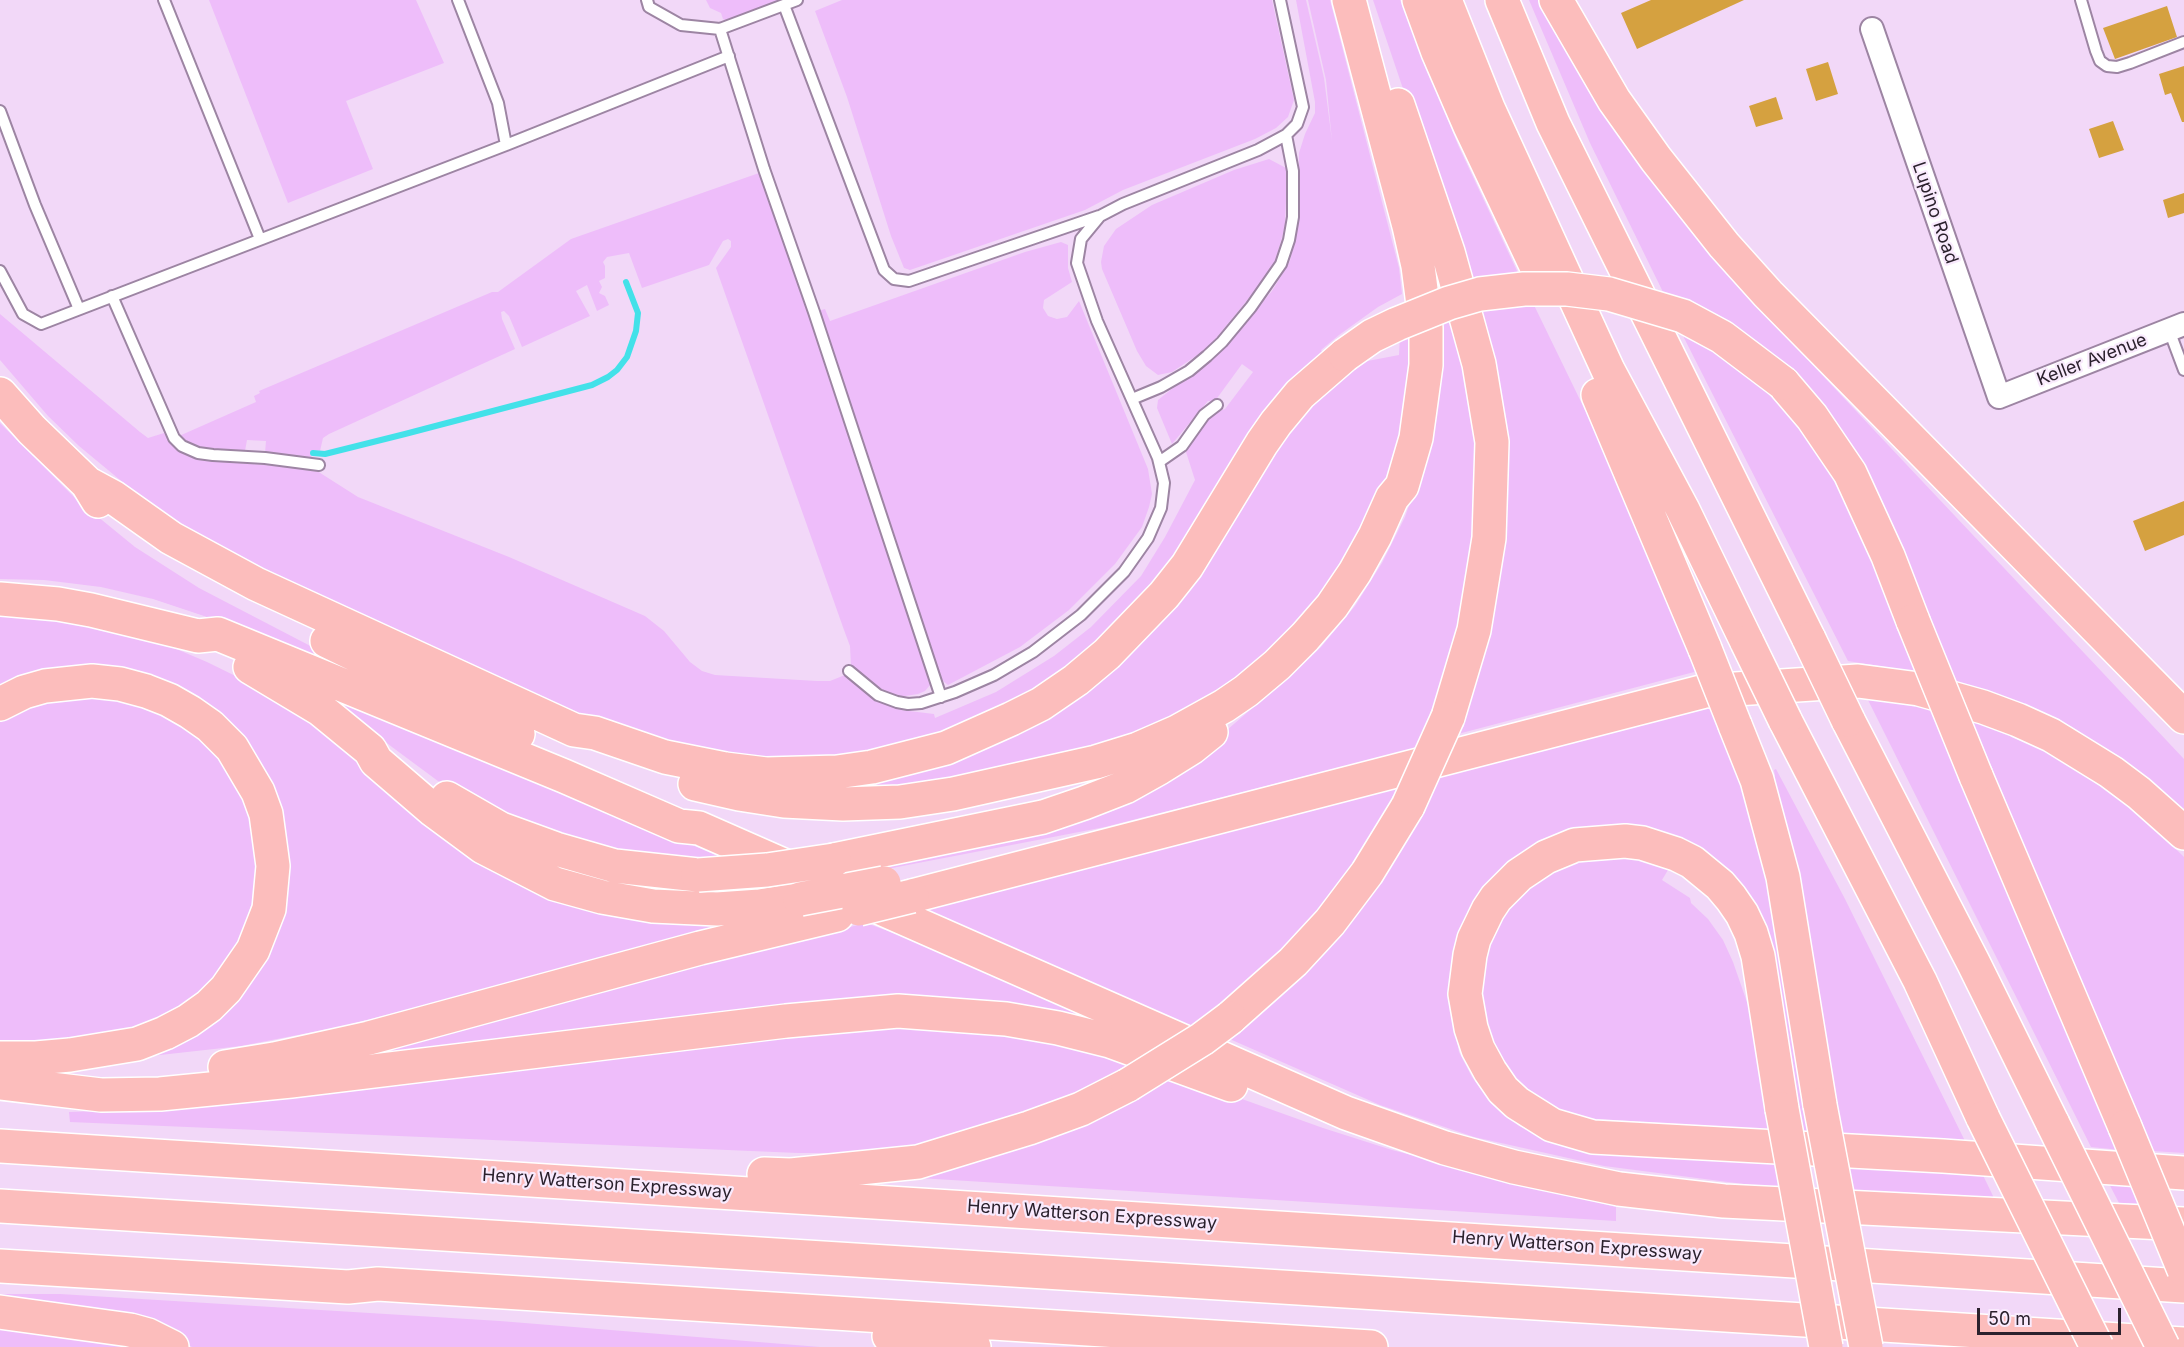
<!DOCTYPE html>
<style>
body{margin:0}
#map{position:relative;width:2184px;height:1347px;overflow:hidden;background:#f2d8f8;font-family:Inter,sans-serif}
canvas{display:block}
.scale{position:absolute;left:1977px;top:1308px;width:144px;height:27px;box-sizing:border-box;border:3px solid #2b212d;border-top:0;padding-left:8px;font-size:18px;line-height:21px;white-space:nowrap;color:#2b212d;-webkit-text-stroke:4px #f9eafd;paint-order:stroke}
</style>
<div id="map">
<canvas width="2184" height="1347"></canvas>
<div class="scale">50 m</div>
</div>
<script>
const ctx = document.querySelector('canvas').getContext('2d');
ctx.lineJoin = 'round';
function paint(path, color) {
  ctx.fillStyle = color;
  ctx.fill(path, 'evenodd');
}
function toPath(rows) {
  const path = new Path2D();
  for (const r of rows) {
    path.moveTo(r[0], r[1]);
    for (let i = 2; i < r.length; i += 2) path.lineTo(r[i], r[i + 1]);
  }
  return path;
}
function stroke(path, color, width, dash) {
  ctx.strokeStyle = color;
  ctx.lineWidth = width;
  ctx.lineCap = dash ? 'butt' : 'round';
  ctx.setLineDash(dash || []);
  ctx.stroke(path);
}
function drawText(font, color, halo, rows, align = 'center') {
  ctx.font = font + ' Inter,sans-serif';
  ctx.lineWidth = 4.5;
  ctx.setLineDash([]);
  ctx.textBaseline = 'middle';
  ctx.strokeStyle = halo;
  ctx.fillStyle = color;
  for (const [text, x, y, turn = 0] of rows) {
    ctx.save();
    ctx.translate(x, y);
    ctx.rotate((+turn || 0) * Math.PI / 180);
    ctx.textAlign = isNaN(turn) ? turn : align;
    if (halo) ctx.strokeText(text, 0, 0);
    ctx.fillText(text, 0, 0);
    ctx.restore();
  }
}
const green = toPath([
 [209,0,416,0,444,63,346,101,373,169,288,203],
 [706,0,783,0,729,22,723,19,721,13,710,8],
 [842,0,1272,0,1294,100,1288,117,1276,128,1255,139,1123,190,1085,210,910,270,904,268,891,236,847,97,815,11],
 [1296,0,1306,0,1324,78,1332,141,1326,80,1308,0,1330,0,1399,268,1402,294,1378,307,1339,335,1321,350,1322,352,1284,390,1184,547,1111,633,1039,688,934,737,843,759,728,758,591,719,283,578,221,548,192,531,137,494,79,446,48,416,0,360,0,314,140,432,148,438,164,433,176,449,185,455,215,461,314,469,358,497,509,557,645,616,664,631,690,662,702,671,715,675,817,681,830,681,845,675,880,702,901,710,934,714,935,718,996,692,1054,656,1091,627,1141,576,1165,537,1195,480,1186,452,1204,422,1215,413,1225,409,1253,372,1242,364,1215,401,1208,401,1172,444,1157,408,1158,400,1224,347,1272,291,1290,261,1298,216,1299,153,1305,134,1315,113,1315,102],
 [1373,0,1400,0,1458,145,1518,273,1468,281],
 [1529,0,1541,0,1743,291,2184,759,2184,810,2137,770,2072,727,2034,708,1955,681,1837,426,1802,379,1761,344,1717,316,1663,292,1590,143],
 [1269,159,1286,168,1287,176,1285,226,1275,263,1254,292,1208,348,1172,372,1158,375,1146,366,1137,351,1102,269,1101,262,1104,246,1116,229,1152,205,1234,170],
 [759,173,886,539,931,684,925,691,918,694,899,697,880,690,851,666,850,646,844,630,716,268,731,247,731,241,728,239,723,241,709,265,642,288,629,253,607,257,603,262,605,266,605,278,599,281,602,287,599,293,605,296,609,305,597,311,587,285,576,291,590,316,522,347,509,316,504,311,501,312,502,319,515,349,329,434,323,438,320,451,313,450,311,458,265,453,266,441,247,440,245,451,243,453,210,450,190,445,179,436,256,402,254,396,260,393,259,391,492,292,498,292,571,239],
 [1061,242,1068,245,1068,268,1072,282,1044,300,1043,308,1048,316,1057,319,1067,317,1079,301,1148,469,1152,494,1149,507,1142,527,1115,564,1069,610,1020,647,948,685,943,681,939,673,818,311,825,309,830,321,1025,252],
 [1532,301,1617,476,1698,671,1454,735,1475,678,1477,308],
 [1454,313,1475,433,1475,523,1456,647,1420,747,1105,827,861,874,853,867,1213,742,1300,667,1321,647,1355,606,1382,563,1405,517,1413,494,1438,319],
 [1679,328,1762,381,1826,455,1922,673,1848,661],
 [1410,330,1408,383,1400,435,1393,462,1375,513,1305,622,1206,704,1104,747,890,790,765,782,1045,712,1276,437,1357,363,1399,355,1400,334],
 [0,423,75,498,135,547,199,588,370,677,348,673,207,617,153,599,101,587,44,580,0,579],
 [0,612,52,617,167,645,207,662,264,690,318,725,478,856,750,918,678,939,344,1026,241,1046,115,1060,195,1027,282,871,205,710,0,686],
 [324,692,589,801,725,859,645,857,543,833,442,784,392,747],
 [63,694,138,701,188,728,218,756,240,791,248,810,254,834,256,859,254,896,243,931,232,953,218,972,201,991,183,1005,162,1017,139,1027,114,1034,0,1048,0,716],
 [1868,700,1885,701,1939,711,2121,1150,2091,1147],
 [1712,704,1732,752,1759,845,1779,940,1813,1132,1801,1131,1756,925,1610,827,1463,925,1451,967,1451,1008,1459,1052,1472,1077,1489,1099,1519,1126,1533,1132,1777,1159,1782,1189,1604,1166,1474,1137,1380,1105,1225,1037,1435,777],
 [1972,720,2045,751,2090,779,2145,819,2184,857,2184,1153,2152,1151],
 [1776,769,1845,899,1965,1141,1841,1134,1773,778,1775,776,1774,770],
 [1402,786,1343,882,1286,950,1194,1027,921,909],
 [1601,854,1645,860,1668,870,1662,880,1690,898,1691,903,1708,919,1723,940,1733,962,1749,1008,1771,1130,1582,1118,1556,1110,1533,1095,1513,1077,1496,1054,1484,1026,1480,998,1488,942,1500,916,1525,888,1561,866],
 [866,923,899,935,908,936,1121,1029,1063,1016,337,1060,482,1020],
 [966,1023,1139,1062,1070,1100,922,1144,839,1153,798,1153,70,1122,69,1112,129,1110,733,1036],
 [1172,1074,1323,1128,1392,1150,1616,1207,1616,1221,919,1178],
 [1845,1160,1979,1167,1994,1198,1851,1193],
 [2104,1174,2132,1175,2144,1204,2119,1203],
 [0,1294,60,1294,500,1321,820,1347,192,1347,163,1329,0,1300],
 [0,1322,143,1347,0,1347]
]);
const stream = toPath([
 [313,453,325,454,405,434,592,385,608,377,617,370,627,357,636,331,638,313,626,282]
]);
const building = toPath([
 [1651,0,1744,0,1637,49,1621,13],
 [2167,6,2177,37,2115,59,2103,28],
 [1828,62,1838,94,1816,101,1806,69],
 [2184,66,2184,122,2182,122,2171,93,2165,95,2159,74],
 [1776,97,1783,119,1756,127,1749,106],
 [2113,121,2124,150,2099,158,2089,129],
 [2184,193,2184,213,2168,218,2163,200],
 [2184,501,2184,535,2145,551,2133,521]
]);
const service = toPath([
 [164,0,260,239],
 [647,0,649,7,681,25,720,29,797,0],
 [2081,0,2096,51,2100,61,2107,66,2117,67,2130,63,2184,42],
 [784,5,884,270,894,279,909,281,1099,216],
 [720,29,764,169,814,312,941,697],
 [0,111,35,205,79,309],
 [506,145,729,56],
 [0,271,23,314,41,324,506,145,498,103,458,0],
 [112,296,174,438,182,446,198,453,213,455,265,458,319,465],
 [2169,330,2184,370],
 [1132,399,1161,387,1189,371,1207,356,1222,342,1251,307,1281,264,1289,240,1293,217,1293,171,1286,135],
 [1159,462,1182,446,1204,415,1217,405],
 [849,671,878,695,897,702,908,704,921,703,955,692,994,675,1033,652,1081,615,1124,572,1148,538,1161,508,1164,483,1158,458,1097,321,1077,263,1081,239,1100,216,1123,204,1258,150,1286,135,1297,124,1303,107,1280,0]
]);
const minor = toPath([
 [1872,29,1999,397,2184,324]
]);
const motorway = toPath([
 [1419,0,1438,52,1470,126,1547,289],
 [1445,0,1488,108,1608,370,1683,510,1747,642],
 [1502,0,1553,123,1809,639],
 [1556,0,1614,100,1656,159,1724,245,1768,294,2184,717],
 [1398,105,1448,252,1479,364,1492,442,1489,538,1474,630,1448,717],
 [1783,383,1812,417,1850,473,1888,556,1913,621],
 [0,394,32,430,87,483,98,501],
 [1598,395,1705,649],
 [87,483,113,497,171,538,256,584,574,730,595,733,665,757,725,769,766,774,837,772,872,767,946,748,1011,719,1041,704,1076,680,1107,654,1164,595,1187,566,1262,443,1276,423,1300,394,1345,355],
 [0,599,58,604,91,610,198,636,218,634,564,776,679,826,699,828,799,872],
 [327,641,518,734],
 [250,667,320,709,370,750,376,761,433,810,483,847,555,884,602,897,653,906,717,909,760,906,800,899],
 [0,704,24,692,45,686,92,681,120,684,146,691,169,700,190,712,210,726,232,748,258,792,266,814,273,866,269,909,253,950,226,989,209,1006,188,1021,165,1033,137,1044,70,1055,36,1058,0,1058],
 [1785,720,1920,981,1983,1118],
 [1848,720,1973,962,2053,1124],
 [1735,725,1757,780,1783,877,1820,1105],
 [1976,776,2125,1127],
 [695,784,739,794,784,801,843,804,900,802,953,794,1096,762,1138,749,1177,732,1224,706,1246,691,1277,665,1305,637,1332,606,1355,572,1375,536,1392,498,1402,486,1416,438,1426,365,1426,328,1418,266,1409,226,1349,0],
 [447,798,501,829,556,849,615,866,698,875],
 [834,860,1043,817,1084,803,1125,787,1159,768,1191,748,1211,732],
 [912,896,1705,691,1858,681,1919,689,1983,707,2018,720,2051,735,2111,772,2139,793,2184,833],
 [860,899,1346,1113,1445,1148,1514,1167,1619,1189,1724,1201,2184,1224],
 [1230,1018,1293,962,1330,922,1367,873,1408,806],
 [225,1067,274,1059,369,1038,700,948,837,915],
 [0,1083,101,1095,160,1094,291,1081,786,1021,898,1011,1006,1019,1058,1028,1110,1041,1231,1085],
 [1782,1109,1758,956,1751,933,1742,914,1731,898,1720,885,1692,862,1676,854,1642,843,1625,841,1575,845,1546,857,1519,875,1496,898,1488,910,1474,939,1470,955,1465,994,1471,1028,1478,1049,1490,1071,1503,1090,1517,1103,1552,1125,1593,1137,1943,1156,2184,1173],
 [0,1146,2184,1286],
 [764,1174,791,1175,918,1162,1029,1128,1081,1109,1128,1085],
 [0,1206,2184,1344],
 [0,1266,348,1287,378,1284,1371,1347],
 [0,1312,130,1330,148,1335,172,1347],
 [889,1336,974,1347]
]);
const motorwayBridge = toPath([
 [1345,355,1372,336,1397,324,1449,303,1480,294,1524,289,1567,289,1609,294,1683,316,1722,337,1783,383],
 [1913,621,1976,776],
 [1809,639,1848,720],
 [1747,642,1785,720],
 [1705,649,1735,725],
 [1408,806,1448,717],
 [698,875,767,870,834,860],
 [800,899,884,883],
 [859,909,912,896],
 [1128,1085,1202,1039,1230,1018],
 [1820,1105,1866,1347],
 [1782,1109,1826,1347],
 [1983,1118,2097,1347],
 [2053,1124,2163,1347],
 [2125,1127,2184,1270]
]);
const streetNames = [
 ["Lupino Road",1935,213,71],
 ["Keller Avenue",2092,360,-21],
 ["Henry Watterson Expressway",607,1184,4],
 ["Henry Watterson Expressway",1092,1215,4],
 ["Henry Watterson Expressway",1577,1246,4]
];
paint(green, '#eebdfa');
stroke(stream, '#43e1e9', 6);
paint(building, '#d5a140');
stroke(service, '#9d85a3', 14);
stroke(minor, '#9d85a3', 26);
stroke(motorway, '#fff', 36);
stroke(service, '#fff', 10);
stroke(minor, '#fff', 22);
stroke(motorway, '#fcbdbc', 33);
stroke(motorwayBridge, '#fff', 36, []);
stroke(motorwayBridge, '#fcbdbc', 33);
drawText('18px', '#2b212d', '#f9eafd', streetNames);
</script>
